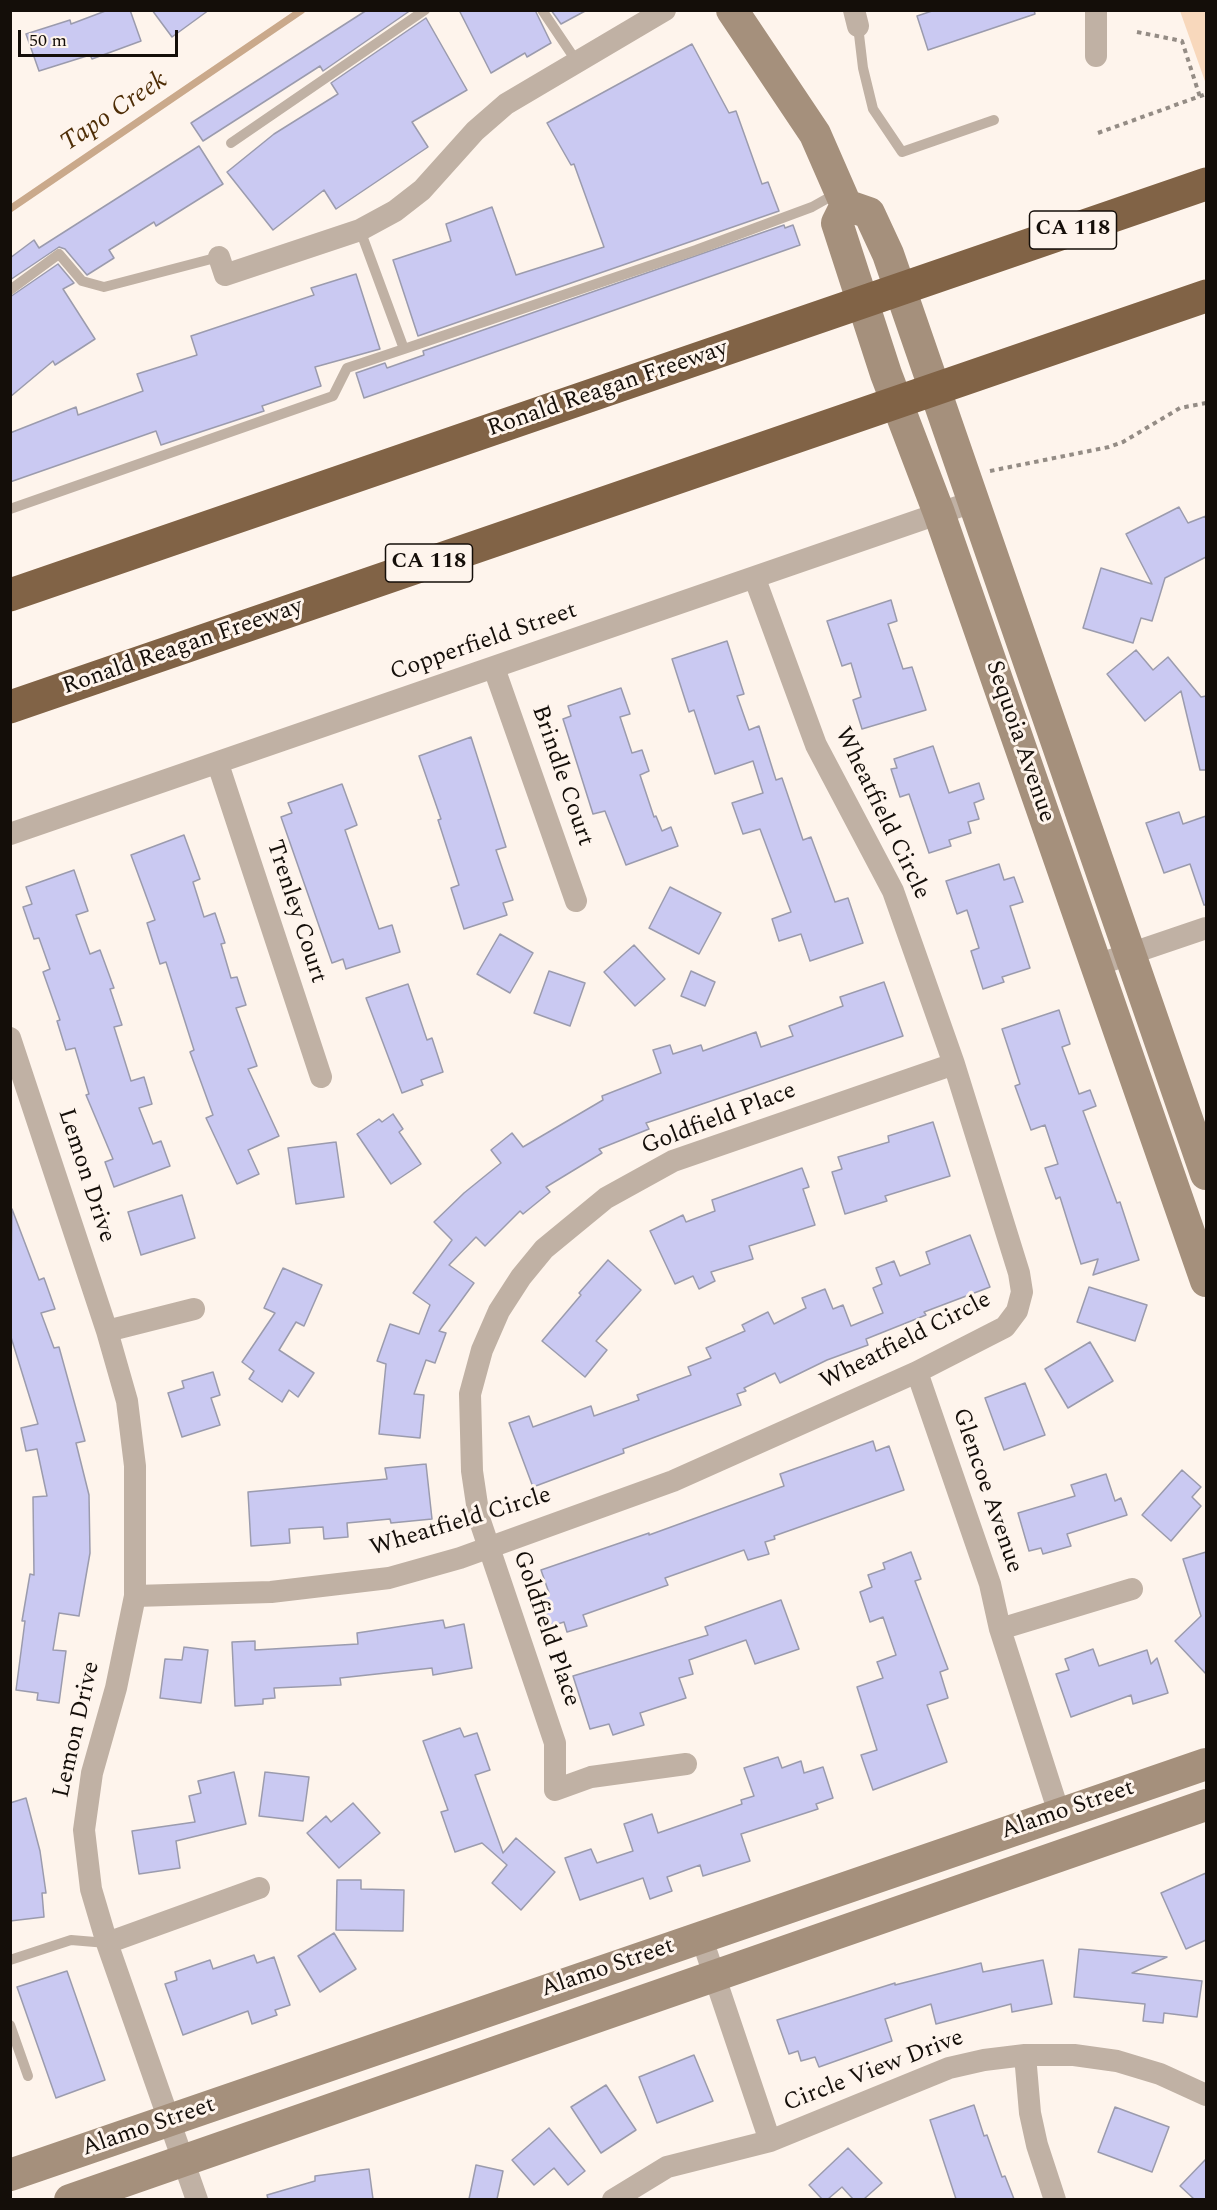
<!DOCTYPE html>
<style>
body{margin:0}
#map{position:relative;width:1217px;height:2210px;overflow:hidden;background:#fef4ec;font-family:Spectral,serif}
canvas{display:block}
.frame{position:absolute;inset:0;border:12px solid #140e09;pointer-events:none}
.scale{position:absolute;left:18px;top:30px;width:160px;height:27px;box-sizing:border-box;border:3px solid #140e09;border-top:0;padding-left:8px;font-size:18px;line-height:21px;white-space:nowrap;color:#140e09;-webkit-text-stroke:4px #fef4ec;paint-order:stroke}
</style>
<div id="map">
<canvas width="1217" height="2210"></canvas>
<div class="frame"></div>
<div class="scale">50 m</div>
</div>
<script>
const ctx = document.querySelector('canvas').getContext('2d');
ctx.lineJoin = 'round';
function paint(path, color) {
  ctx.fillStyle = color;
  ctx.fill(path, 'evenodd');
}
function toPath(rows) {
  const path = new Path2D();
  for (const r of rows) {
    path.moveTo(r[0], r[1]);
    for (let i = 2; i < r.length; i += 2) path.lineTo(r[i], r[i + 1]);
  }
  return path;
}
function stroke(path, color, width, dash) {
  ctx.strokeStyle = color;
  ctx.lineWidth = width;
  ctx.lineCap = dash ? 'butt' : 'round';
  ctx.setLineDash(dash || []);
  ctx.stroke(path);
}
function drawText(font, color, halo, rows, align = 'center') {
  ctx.font = font + ' Spectral,serif';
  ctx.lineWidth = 6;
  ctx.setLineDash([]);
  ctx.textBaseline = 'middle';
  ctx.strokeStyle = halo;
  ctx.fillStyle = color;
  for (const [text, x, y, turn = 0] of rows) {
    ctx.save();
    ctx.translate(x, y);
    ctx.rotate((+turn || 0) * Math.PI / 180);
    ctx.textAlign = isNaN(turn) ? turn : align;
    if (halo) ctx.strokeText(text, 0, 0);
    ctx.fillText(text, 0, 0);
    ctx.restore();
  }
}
const green = toPath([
 [1180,11,1206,11,1206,84]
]);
const stream = toPath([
 [10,209,302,10]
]);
const building = toPath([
 [108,10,130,10,141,41,92,59,90,55,39,71,26,34,70,20,71,24,108,10],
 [152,10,209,10,172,37,152,10],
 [367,10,411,10,323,71,320,66,203,141,191,123,367,10],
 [459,10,535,10,551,43,527,57,525,53,491,73,459,10],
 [551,10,587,10,561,24,551,10],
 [935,10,1034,10,1035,14,928,50,917,16,935,10],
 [426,18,467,90,412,122,428,147,336,209,324,190,273,230,227,172,274,134,338,94,331,83,426,18],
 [692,44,729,113,736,111,762,184,768,182,779,211,418,336,393,260,451,241,446,224,492,207,516,275,604,247,574,164,571,165,547,123,692,44],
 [199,146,223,184,156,226,154,222,109,250,114,258,87,275,65,249,59,247,10,280,10,258,34,240,39,248,199,146],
 [784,225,785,228,793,225,800,245,364,398,356,373,385,363,387,368,424,355,423,351,784,225],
 [58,264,74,283,63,289,95,339,55,365,53,361,10,397,10,297,58,264],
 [356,274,380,349,315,367,321,386,262,406,264,411,161,445,156,431,10,482,10,433,76,407,78,415,143,391,137,374,197,355,191,336,314,295,311,288,356,274],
 [1179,507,1188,523,1206,516,1206,557,1165,578,1152,621,1141,618,1133,643,1083,628,1101,568,1152,584,1126,534,1179,507],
 [891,600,897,621,888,624,903,669,912,667,926,710,862,729,853,700,861,697,851,663,842,666,827,621,891,600],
 [727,641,744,694,737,696,749,730,759,726,776,780,782,778,803,840,811,837,835,902,848,898,863,943,810,961,801,934,779,941,772,919,791,912,760,829,743,834,732,803,763,793,753,761,715,774,694,710,689,712,672,659,727,641],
 [1136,650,1153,670,1168,657,1201,697,1206,696,1206,770,1200,770,1181,691,1145,721,1107,674,1136,650],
 [621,688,630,714,620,717,632,753,642,750,649,771,640,775,654,817,656,816,662,831,671,827,678,846,626,865,605,811,593,814,563,719,571,716,568,706,621,688],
 [471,737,506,847,496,850,513,900,503,903,507,915,464,929,451,888,459,885,438,820,441,819,419,756,471,737],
 [933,746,949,793,979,783,984,799,974,803,979,819,968,822,971,833,949,840,951,846,929,853,909,794,900,797,891,769,897,768,894,759,933,746],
 [342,784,357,825,345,830,379,929,392,925,400,952,346,969,343,959,332,963,281,817,292,813,288,803,342,784],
 [1179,812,1183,824,1206,816,1206,905,1204,905,1190,864,1164,873,1146,823,1179,812],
 [184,835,200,879,193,882,204,917,215,913,225,943,221,944,231,978,237,977,246,1005,236,1008,257,1066,248,1069,279,1136,248,1150,259,1174,237,1184,206,1118,213,1115,190,1052,194,1050,166,962,160,964,147,923,155,920,131,855,184,835],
 [999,864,1004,880,1014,877,1023,902,1010,906,1030,968,1002,977,1004,982,983,989,971,951,979,948,967,910,957,914,946,881,999,864],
 [74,870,88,911,76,915,90,954,100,950,114,988,110,989,122,1025,114,1027,131,1081,144,1077,152,1104,139,1108,153,1144,161,1141,170,1166,114,1187,105,1162,113,1159,86,1095,89,1094,75,1048,66,1050,57,1021,60,1020,43,972,50,969,39,938,34,939,23,907,32,904,26,887,74,870],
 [670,887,721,913,699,954,649,928,670,887],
 [500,934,533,953,510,993,477,974,500,934],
 [634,945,665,979,635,1006,604,972,634,945],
 [549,971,585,983,570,1026,534,1013,549,971],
 [691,971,715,982,705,1006,681,996,691,971],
 [884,982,903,1036,646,1123,649,1129,599,1149,602,1153,546,1187,550,1192,523,1214,520,1211,485,1246,476,1237,449,1265,474,1283,439,1331,446,1333,435,1363,426,1360,414,1394,424,1395,420,1438,379,1434,386,1364,377,1361,390,1324,419,1334,430,1305,413,1293,452,1240,434,1222,464,1193,501,1163,491,1150,512,1133,523,1147,603,1100,602,1096,661,1073,653,1050,670,1045,673,1054,701,1045,703,1051,756,1032,761,1047,793,1036,789,1026,843,1006,840,997,884,982],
 [408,984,427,1040,432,1038,443,1072,421,1080,423,1085,402,1093,366,998,408,984],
 [1059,1010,1070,1044,1062,1047,1079,1094,1090,1090,1096,1106,1083,1111,1117,1203,1120,1202,1139,1260,1093,1275,1098,1259,1081,1264,1060,1197,1056,1199,1045,1168,1058,1164,1045,1125,1031,1130,1015,1086,1020,1084,1002,1029,1059,1010],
 [393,1114,403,1129,399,1132,421,1164,391,1184,357,1134,379,1119,382,1122,393,1114],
 [933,1122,950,1176,885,1196,887,1201,845,1214,832,1172,842,1169,838,1157,889,1142,888,1136,933,1122],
 [336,1142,344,1197,296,1204,288,1148,336,1142],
 [802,1168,809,1187,803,1189,815,1225,749,1246,753,1259,711,1272,715,1281,699,1289,693,1276,675,1284,650,1231,683,1215,686,1222,715,1211,712,1200,802,1168],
 [182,1195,195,1238,141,1255,128,1212,182,1195],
 [12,1209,39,1280,44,1278,55,1309,41,1313,54,1348,59,1347,85,1441,76,1443,89,1495,90,1553,79,1616,59,1613,53,1650,66,1651,59,1703,37,1700,38,1693,16,1690,25,1621,22,1621,30,1574,34,1575,33,1497,47,1496,37,1449,26,1451,21,1428,38,1424,10,1334,12,1209],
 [970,1235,990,1287,924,1312,926,1315,866,1339,868,1345,827,1360,780,1383,775,1373,744,1388,746,1391,737,1394,741,1405,623,1449,624,1453,533,1487,509,1423,529,1416,533,1427,591,1406,594,1416,639,1400,637,1395,691,1375,688,1367,711,1358,706,1348,745,1331,742,1325,768,1312,774,1324,806,1308,802,1298,825,1289,833,1309,843,1305,851,1326,883,1313,873,1288,882,1284,876,1268,894,1261,900,1276,930,1264,926,1252,970,1235],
 [608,1260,641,1290,596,1341,607,1350,585,1377,542,1341,581,1295,579,1293,608,1260],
 [283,1268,322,1285,304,1326,296,1322,279,1350,314,1373,298,1397,289,1390,282,1402,249,1379,254,1371,242,1362,275,1313,264,1308,283,1268],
 [1089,1287,1147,1305,1135,1341,1077,1322,1089,1287],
 [1090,1342,1113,1381,1068,1408,1045,1369,1090,1342],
 [213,1372,220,1395,211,1398,220,1425,182,1437,168,1393,184,1388,182,1381,213,1372],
 [1025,1383,1045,1435,1004,1450,985,1398,1025,1383],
 [873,1441,876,1451,889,1446,904,1490,774,1536,775,1539,765,1542,769,1554,748,1560,744,1550,665,1578,668,1585,583,1615,587,1626,567,1632,564,1622,551,1626,540,1596,549,1593,541,1570,649,1533,649,1535,784,1486,780,1474,873,1441],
 [426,1464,432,1519,391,1523,390,1519,347,1523,348,1537,324,1539,323,1527,289,1529,290,1543,251,1546,248,1492,387,1479,385,1468,426,1464],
 [1182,1470,1201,1487,1192,1497,1201,1506,1171,1541,1142,1515,1182,1470],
 [1106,1474,1115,1501,1121,1498,1127,1515,1067,1534,1071,1546,1043,1554,1041,1548,1029,1551,1018,1513,1075,1496,1071,1485,1106,1474],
 [911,1552,921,1579,915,1581,948,1669,940,1672,948,1698,927,1705,947,1762,873,1790,861,1755,877,1750,857,1687,883,1678,877,1662,896,1655,883,1617,870,1622,860,1592,872,1587,868,1575,885,1569,883,1563,911,1552],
 [1206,1552,1206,1674,1175,1641,1201,1616,1183,1559,1206,1552],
 [781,1600,799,1649,755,1664,746,1640,689,1660,693,1674,679,1678,686,1698,640,1713,644,1725,613,1735,609,1724,590,1729,573,1676,708,1635,705,1627,781,1600],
 [443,1620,445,1628,464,1624,472,1668,433,1675,432,1668,340,1678,341,1685,274,1688,275,1698,263,1699,263,1704,235,1706,232,1642,255,1641,255,1650,358,1644,357,1633,443,1620],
 [184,1647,208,1650,201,1703,160,1698,165,1659,182,1660,184,1647],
 [1093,1649,1099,1666,1147,1650,1151,1664,1157,1658,1168,1693,1133,1704,1131,1695,1071,1717,1056,1674,1069,1670,1065,1659,1093,1649],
 [460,1728,464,1737,477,1733,490,1770,475,1775,503,1853,516,1838,555,1872,521,1910,492,1883,507,1865,482,1843,455,1852,441,1812,448,1810,423,1741,460,1728],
 [778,1757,782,1768,801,1761,804,1773,823,1767,833,1798,816,1804,818,1809,741,1834,750,1861,703,1876,700,1865,667,1877,672,1891,650,1899,643,1878,580,1900,565,1858,591,1849,597,1863,633,1851,624,1824,652,1814,658,1833,742,1804,741,1800,754,1796,744,1768,778,1757],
 [234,1772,246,1824,176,1841,180,1868,139,1874,132,1831,195,1822,189,1796,201,1793,198,1781,234,1772],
 [265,1772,309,1777,303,1821,259,1816,265,1772],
 [26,1798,40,1851,46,1893,42,1893,44,1917,10,1921,10,1803,26,1798],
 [353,1803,380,1833,339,1868,307,1833,326,1816,331,1822,353,1803],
 [1206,1873,1206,1940,1186,1949,1161,1893,1206,1873],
 [337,1880,361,1880,361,1889,404,1890,403,1931,336,1930,337,1880],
 [334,1933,356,1969,320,1992,298,1956,334,1933],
 [1079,1949,1167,1957,1132,1973,1202,1981,1197,2017,1164,2013,1163,2023,1143,2021,1145,2004,1074,1997,1079,1949],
 [254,1955,257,1963,274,1957,290,2005,275,2010,277,2015,252,2024,248,2011,183,2035,165,1984,177,1980,175,1972,210,1960,213,1969,254,1955],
 [1043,1960,1052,2004,1012,2012,1011,2004,936,2024,931,2004,885,2019,892,2041,819,2067,815,2057,801,2061,798,2051,789,2054,777,2020,895,1983,895,1985,981,1963,983,1972,1043,1960],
 [67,1971,105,2080,56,2098,17,1987,67,1971],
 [694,2055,713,2101,657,2123,639,2077,694,2055],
 [606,2085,636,2130,601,2153,571,2107,606,2085],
 [974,2105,984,2136,987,2135,1002,2177,1005,2176,1014,2199,956,2199,930,2120,974,2105],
 [1115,2107,1169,2127,1152,2172,1098,2152,1115,2107],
 [549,2128,585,2171,568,2185,554,2168,534,2185,512,2160,549,2128],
 [848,2148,882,2183,864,2199,853,2199,842,2187,828,2199,822,2199,809,2185,848,2148],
 [1206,2159,1206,2199,1194,2199,1180,2186,1206,2159],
 [476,2165,503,2171,497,2199,469,2199,476,2165],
 [369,2169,373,2199,268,2199,267,2195,315,2181,315,2176,369,2169]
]);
const path = toPath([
 [1137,32,1182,41,1200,97],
 [1098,133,1206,94],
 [990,471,1109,447,1123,442,1180,408,1206,403]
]);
const service = toPath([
 [542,10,577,62],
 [858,26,863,68,873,109,902,152,994,120],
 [231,143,425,10],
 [360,230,404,349,696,250,812,207,837,193],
 [10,290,59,254,82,281,104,287,219,257],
 [10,509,333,396,347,368,404,349],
 [10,1960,71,1940,107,1943],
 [10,2025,28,2076]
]);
const minor = toPath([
 [854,10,858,26],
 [1096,10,1096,56],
 [219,257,225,275,360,230,395,211,422,190,475,131,506,104,665,10],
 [494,668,576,901],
 [218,764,321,1077],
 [10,834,975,501],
 [1097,965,1206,928],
 [10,1038,107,1331,127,1401,135,1466,135,1596,116,1688,92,1773,84,1830,91,1889,107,1943,197,2200],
 [107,1331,194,1309],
 [917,1372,990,1584,1000,1629,1059,1813],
 [135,1596,271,1592,389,1578,460,1558,673,1481,917,1372,1005,1327,1017,1311,1022,1292,1019,1273,954,1064,893,891,816,745,755,579],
 [1000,1629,1132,1589],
 [686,1764,591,1777,555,1790,555,1743,479,1518,472,1471,470,1394,482,1350,499,1311,521,1277,544,1249,606,1198,673,1161,954,1064],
 [701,1936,770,2141],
 [107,1943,259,1888],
 [1025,2055,1030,2113,1037,2145,1055,2200],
 [613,2200,667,2167,770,2141,949,2068,984,2060,1025,2055,1074,2055,1117,2061,1160,2074,1206,2095]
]);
const secondary = toPath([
 [732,10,815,134,846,205,837,223,886,374,939,513,1206,1281],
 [846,205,869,213,888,254,1206,1174],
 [10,2175,1206,1764],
 [70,2200,1206,1805]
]);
const motorway = toPath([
 [10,595,1206,184],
 [10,707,1206,296]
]);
const shields = [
 [1073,230,87],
 [429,563,87]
];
const shieldNames = [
 ["CA 118",1073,230],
 ["CA 118",429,563]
];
const streetNames = [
 ["Ronald Reagan Freeway",608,390,-19],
 ["Copperfield Street",484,643,-19],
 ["Ronald Reagan Freeway",183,648,-19],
 ["Sequoia Avenue",1019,742,71],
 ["Brindle Court",561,776,71],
 ["Wheatfield Circle",881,814,64],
 ["Trenley Court",295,912,72],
 ["Goldfield Place",719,1120,-21],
 ["Lemon Drive",85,1176,72],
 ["Wheatfield Circle",906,1342,-27],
 ["Glencoe Avenue",986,1491,71],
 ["Wheatfield Circle",461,1523,-17],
 ["Goldfield Place",545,1629,71],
 ["Lemon Drive",78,1730,-77],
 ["Alamo Street",1068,1811,-19],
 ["Alamo Street",608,1969,-19],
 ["Circle View Drive",874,2072,-21],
 ["Alamo Street",149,2128,-19]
];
const waterNames = [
 ["Tapo Creek",115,113,-34]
];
paint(green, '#f8d8bc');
stroke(stream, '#caa98b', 7);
paint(building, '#cac9f2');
stroke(building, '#9b9bad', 1.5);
stroke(path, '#948c85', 4, [4.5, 4.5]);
stroke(service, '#c0b1a4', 10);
stroke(minor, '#c0b1a4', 22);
stroke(secondary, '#a5907c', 32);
stroke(motorway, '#816346', 33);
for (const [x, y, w] of shields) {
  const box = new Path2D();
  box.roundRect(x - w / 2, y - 19, w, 38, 4.5);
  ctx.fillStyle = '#fef4ec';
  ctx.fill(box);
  stroke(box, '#140e09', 1.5);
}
drawText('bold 22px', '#140e09', null, shieldNames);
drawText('24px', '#140e09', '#fef4ec', streetNames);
drawText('italic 26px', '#4e2d06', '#fef4ec', waterNames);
</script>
